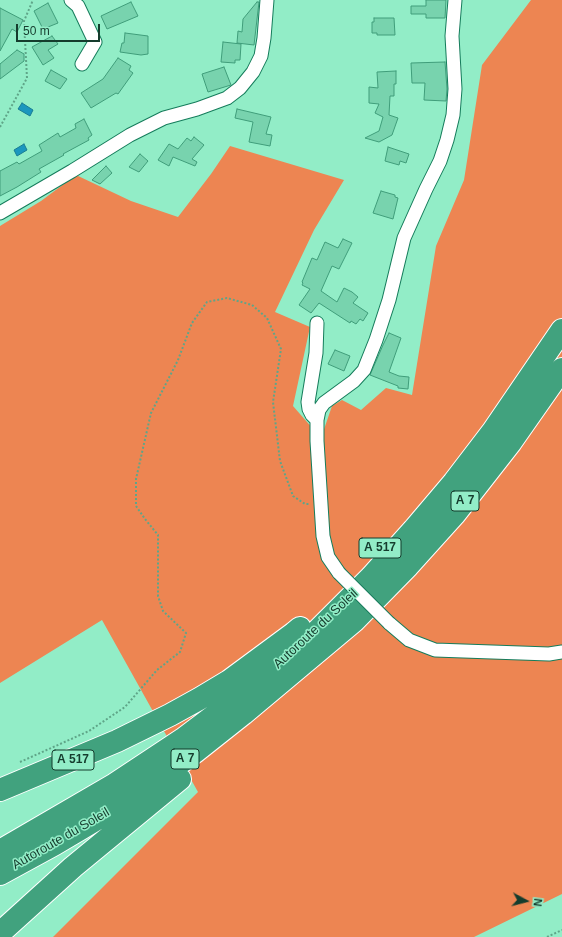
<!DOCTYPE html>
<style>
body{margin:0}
#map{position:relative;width:562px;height:937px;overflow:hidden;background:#92edc7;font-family:Helvetica,sans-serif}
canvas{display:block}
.north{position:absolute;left:506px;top:881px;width:40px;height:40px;-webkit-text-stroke:3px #92edc7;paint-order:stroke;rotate:97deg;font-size:11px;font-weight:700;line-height:16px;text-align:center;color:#153c2d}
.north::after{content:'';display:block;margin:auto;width:14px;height:18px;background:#153c2d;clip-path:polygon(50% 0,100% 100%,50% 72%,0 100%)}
.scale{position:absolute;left:16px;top:24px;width:84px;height:18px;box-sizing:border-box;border:2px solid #153c2d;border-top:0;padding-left:5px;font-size:12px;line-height:14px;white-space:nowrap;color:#153c2d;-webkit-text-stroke:3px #92edc7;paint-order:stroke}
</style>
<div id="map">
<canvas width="562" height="937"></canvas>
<div class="north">N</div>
<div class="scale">50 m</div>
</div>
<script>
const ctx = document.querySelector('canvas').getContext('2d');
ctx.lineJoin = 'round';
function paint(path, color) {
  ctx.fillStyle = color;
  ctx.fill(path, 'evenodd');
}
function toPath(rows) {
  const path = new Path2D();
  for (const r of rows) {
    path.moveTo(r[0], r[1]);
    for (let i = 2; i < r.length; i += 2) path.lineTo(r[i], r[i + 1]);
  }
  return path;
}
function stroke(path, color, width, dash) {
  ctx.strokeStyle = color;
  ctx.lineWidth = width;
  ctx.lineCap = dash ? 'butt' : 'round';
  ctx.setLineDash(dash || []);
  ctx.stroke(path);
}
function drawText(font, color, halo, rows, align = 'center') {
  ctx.font = font + ' Helvetica,sans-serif';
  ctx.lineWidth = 3;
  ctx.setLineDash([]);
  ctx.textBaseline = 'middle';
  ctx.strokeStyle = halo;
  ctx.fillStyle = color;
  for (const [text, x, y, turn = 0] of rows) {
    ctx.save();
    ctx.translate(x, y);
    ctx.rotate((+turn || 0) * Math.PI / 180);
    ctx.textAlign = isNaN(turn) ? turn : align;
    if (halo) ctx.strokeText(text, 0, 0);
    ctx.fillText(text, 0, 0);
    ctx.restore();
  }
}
const forest = toPath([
 [531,0,562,0,562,894,474,937,53,937,198,792,102,620,0,683,0,226,41,201,76,175,131,201,178,217,211,174,230,146,344,180,314,230,275,312,310,327,293,406,321,438,332,406,342,400,361,410,386,388,412,395,436,246,464,180,482,65]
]);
const water = toPath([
 [22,103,33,110,30,116,18,109,22,103],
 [24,144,27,150,17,156,14,150,24,144]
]);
const building = toPath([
 [426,0,446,0,445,18,426,18,426,14,411,14,411,6,426,6,426,0],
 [131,2,138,16,107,29,101,16,131,2],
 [257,2,259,2,254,45,237,43,238,31,242,32,243,19,257,2],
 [48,3,58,23,43,29,34,11,48,3],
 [0,8,23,20,17,32,12,29,0,51,0,8],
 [374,18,394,18,395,35,377,35,377,33,372,33,372,22,374,22,374,18],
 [125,33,148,36,148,54,141,55,120,52,122,43,124,43,125,33],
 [52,36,58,44,48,50,54,58,43,65,32,47,52,36],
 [223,42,241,44,240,60,235,60,235,63,221,62,223,42],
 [17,50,24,54,24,61,0,79,0,64,17,50],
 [118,58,131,66,129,70,133,73,118,94,116,93,91,108,81,93,103,79,118,58],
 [445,62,447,89,446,101,424,100,425,83,412,83,411,63,445,62],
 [224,67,231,85,208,92,202,74,224,67],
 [51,70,67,79,60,89,45,81,51,70],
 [396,71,396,84,394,84,394,96,390,96,389,115,398,118,392,135,379,142,365,138,379,131,383,117,375,113,379,104,369,103,369,87,378,88,377,72,396,71],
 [237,109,271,117,266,134,272,135,270,146,249,142,253,122,235,118,237,109],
 [84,119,92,135,88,138,89,140,63,154,64,155,39,169,41,172,17,187,0,196,0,171,17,162,19,164,42,151,39,145,58,133,60,137,76,128,75,124,84,119],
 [194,137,204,145,192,159,197,162,195,166,173,157,169,166,158,160,169,144,178,149,187,138,191,141,194,137],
 [388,147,409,154,406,163,400,161,399,165,385,161,388,147],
 [140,154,148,161,139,172,129,167,140,154],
 [106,166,112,173,100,184,92,180,106,166],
 [381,191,395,195,395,197,398,198,393,219,373,213,381,191],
 [343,239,352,243,339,269,332,266,321,291,337,302,344,288,352,292,358,297,353,303,368,313,363,321,360,319,356,324,351,321,350,323,319,303,311,313,299,305,310,289,302,285,303,283,302,282,312,258,317,260,325,242,338,248,343,239],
 [389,333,401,338,389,372,399,376,409,377,408,389,398,388,398,386,370,375,383,345,389,333],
 [335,350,350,356,344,371,328,364,335,350]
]);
const path = toPath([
 [0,127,27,78,24,21,33,0],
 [20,762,89,731,125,707,157,670,180,652,186,633,163,611,158,596,158,535,145,519,136,506,136,479,151,413,178,360,192,323,207,302,227,298,252,305,267,318,281,349,273,402,280,461,293,496,305,504,309,504],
 [547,937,562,930]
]);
const street = toPath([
 [71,0,78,6,95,42,82,64],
 [0,213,72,171,130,135,164,118,197,109,227,98,240,88,253,72,261,56,264,38,267,0],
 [317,323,316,353,308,402,309,409,312,415,317,420],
 [339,573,328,557,323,536,317,441,317,420,319,410,324,403,354,381,364,370,376,340,389,300,404,238,426,189,440,161,447,140,453,115,455,89,452,36,455,0],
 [389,623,409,640,435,650,549,654,562,652]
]);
const highway = toPath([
 [0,790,117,741,170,715,199,699,229,681,294,633,300,628],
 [0,851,115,784,183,739,240,696,312,636,371,577,415,528,454,482,493,431,562,330],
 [0,874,55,844,82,828,120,805,161,777,195,752,243,714,354,621,408,566,454,515,511,442,562,369],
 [0,933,73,867,180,779]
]);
const streetBridge = toPath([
 [339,573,389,623]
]);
const shields = [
 [465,501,28],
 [380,548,42],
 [185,759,28],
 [73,760,42]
];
const shieldNames = [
 ["A 7",465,501],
 ["A 517",380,548],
 ["A 7",185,759],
 ["A 517",73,760]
];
const streetNames = [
 ["Autoroute du Soleil",316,629,-43],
 ["Autoroute du Soleil",61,839,-30]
];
paint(forest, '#ed8552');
paint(water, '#1b97be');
stroke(water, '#197c92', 1);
paint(building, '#78d3ae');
stroke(building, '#409d7a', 1);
stroke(street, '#157c5b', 15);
stroke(highway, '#fff', 24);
stroke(path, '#5fa588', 2, [2, 2]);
stroke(street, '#fff', 13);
stroke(highway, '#41a27e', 22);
stroke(streetBridge, '#157c5b', 15, []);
stroke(streetBridge, '#fff', 13);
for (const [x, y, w] of shields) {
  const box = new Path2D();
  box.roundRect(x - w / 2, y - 10, w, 20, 3);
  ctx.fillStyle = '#92edc7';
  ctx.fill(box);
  stroke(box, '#153c2d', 1);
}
drawText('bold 12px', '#153c2d', null, shieldNames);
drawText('13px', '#153c2d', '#92edc7', streetNames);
</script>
